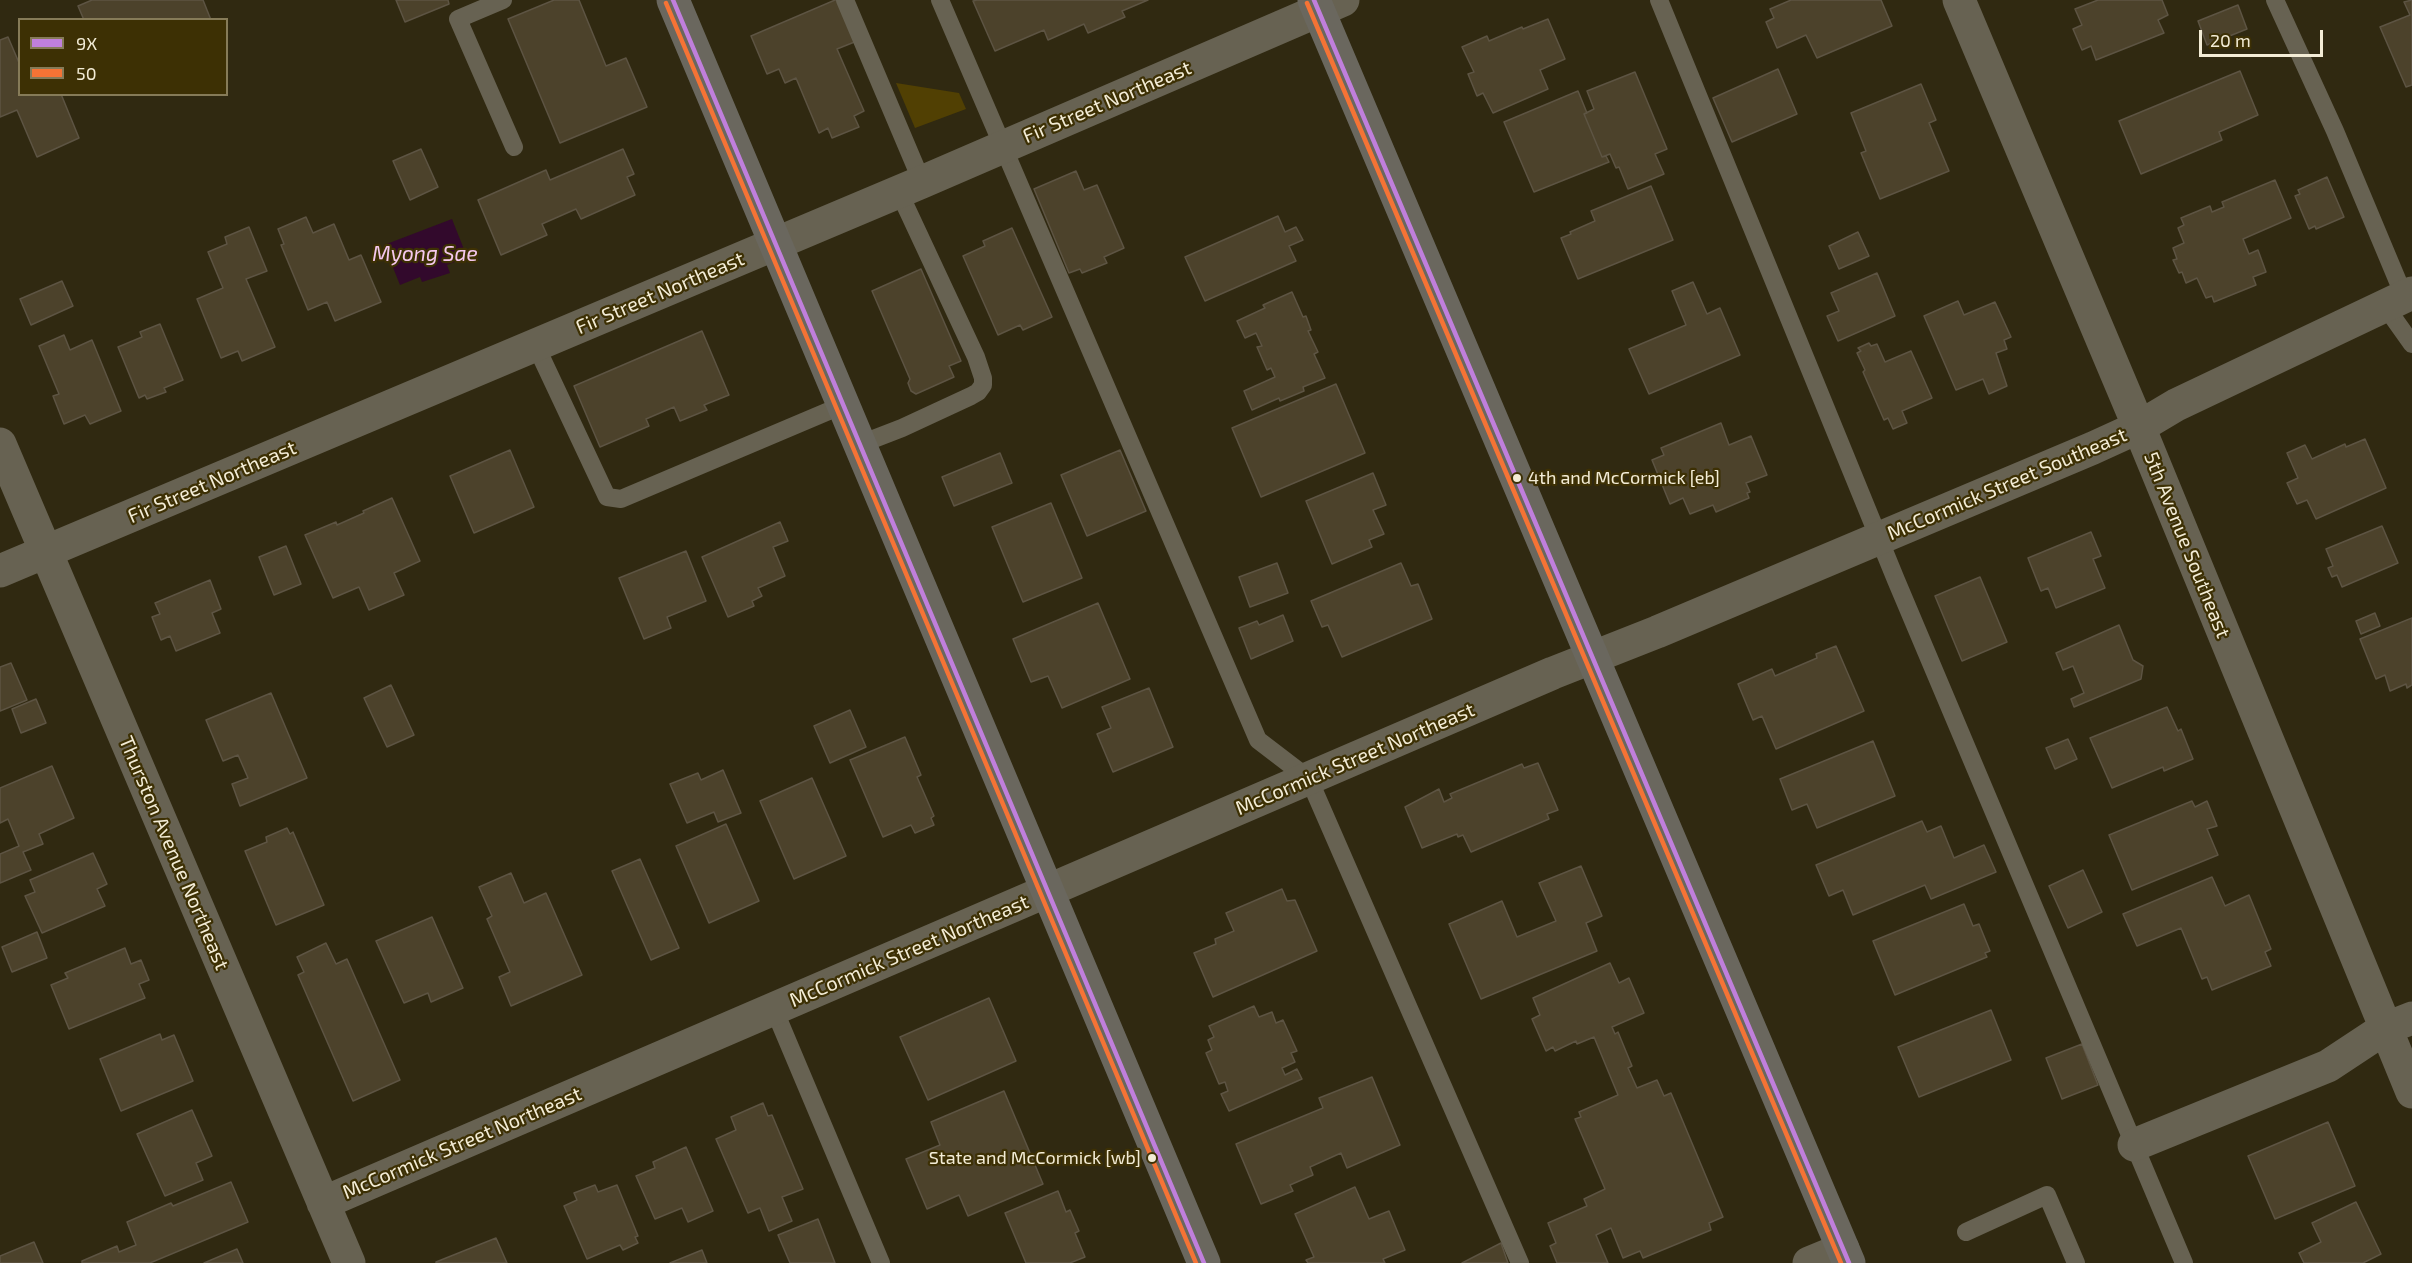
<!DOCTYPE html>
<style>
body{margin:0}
#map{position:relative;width:2412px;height:1263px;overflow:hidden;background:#302911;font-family:"Exo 2",sans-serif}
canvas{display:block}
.legend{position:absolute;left:18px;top:18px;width:210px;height:78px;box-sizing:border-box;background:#3d3004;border:2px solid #867b58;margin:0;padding:8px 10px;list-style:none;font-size:18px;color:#f3ecd6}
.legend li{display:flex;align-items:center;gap:12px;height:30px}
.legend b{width:30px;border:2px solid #867b58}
.scale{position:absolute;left:2199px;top:30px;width:124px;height:27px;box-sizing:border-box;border:3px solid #f3ecd6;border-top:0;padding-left:8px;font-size:18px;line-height:21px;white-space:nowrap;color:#f3ecd6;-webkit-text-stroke:4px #3d3004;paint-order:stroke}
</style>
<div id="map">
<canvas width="2412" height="1263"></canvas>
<ul class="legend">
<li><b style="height:8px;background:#c07fdc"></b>9X</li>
<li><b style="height:8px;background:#f57335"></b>50</li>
</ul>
<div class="scale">20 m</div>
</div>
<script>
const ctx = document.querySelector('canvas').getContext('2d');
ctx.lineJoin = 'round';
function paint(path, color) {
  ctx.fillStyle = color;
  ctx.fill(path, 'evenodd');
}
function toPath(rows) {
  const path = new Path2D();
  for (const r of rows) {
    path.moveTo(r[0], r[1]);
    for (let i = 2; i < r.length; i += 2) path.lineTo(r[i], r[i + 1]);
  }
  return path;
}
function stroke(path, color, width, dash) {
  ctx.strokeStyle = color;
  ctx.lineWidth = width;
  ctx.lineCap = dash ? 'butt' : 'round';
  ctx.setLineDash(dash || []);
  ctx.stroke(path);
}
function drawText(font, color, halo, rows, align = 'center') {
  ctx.font = font + ' "Exo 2",sans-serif';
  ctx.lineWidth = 4.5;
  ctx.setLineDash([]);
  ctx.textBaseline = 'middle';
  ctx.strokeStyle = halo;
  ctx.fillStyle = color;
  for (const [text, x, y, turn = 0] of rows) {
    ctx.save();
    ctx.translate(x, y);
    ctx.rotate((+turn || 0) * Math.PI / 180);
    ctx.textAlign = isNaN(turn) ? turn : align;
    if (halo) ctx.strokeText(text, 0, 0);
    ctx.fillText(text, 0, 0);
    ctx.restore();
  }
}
const green = toPath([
 [896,83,959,93,966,109,915,128]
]);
const water = toPath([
 [452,219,467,257,447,265,450,273,422,282,420,277,400,285,384,245]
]);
const building = toPath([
 [92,0,203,0,211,20,84,20,78,6,92,0],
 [396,0,448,0,449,4,405,22,396,0],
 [554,0,579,0,606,66,626,58,647,107,560,143,508,19,554,0],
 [835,0,840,0,857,41,837,49,864,111,854,116,859,127,832,138,828,128,819,133,796,78,785,83,779,69,767,74,751,36,835,0],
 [977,0,1148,0,1122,11,1125,17,1088,33,1084,24,1048,40,1044,30,995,51,973,1,977,0],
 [1791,0,1881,0,1892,26,1817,58,1806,35,1777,48,1766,22,1774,18,1770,9,1791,0],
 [2098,0,2162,0,2168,15,2158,20,2164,33,2096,60,2091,46,2082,50,2073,29,2082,25,2075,9,2098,0],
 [2412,0,2412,85,2406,87,2380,27,2410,15,2404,2,2412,0],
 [2238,5,2247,29,2207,45,2198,21,2238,5],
 [1548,19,1565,59,1540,70,1548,89,1493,113,1483,93,1477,96,1468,74,1474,72,1462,47,1487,36,1489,41,1522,27,1523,29,1548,19],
 [8,37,20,65,20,94,61,94,79,138,37,157,17,110,0,117,0,40,8,37],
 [1778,69,1797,114,1732,142,1713,98,1778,69],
 [2240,71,2258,115,2219,132,2222,140,2141,174,2119,121,2240,71],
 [1635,72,1667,149,1655,154,1664,174,1628,189,1619,167,1616,168,1610,154,1602,157,1584,114,1594,109,1587,91,1635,72],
 [1921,84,1936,120,1929,123,1949,171,1880,199,1861,153,1866,151,1851,113,1921,84],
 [1578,91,1587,113,1584,114,1602,157,1606,156,1609,162,1534,192,1504,122,1578,91],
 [421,149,438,187,410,200,393,161,421,149],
 [623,149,634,174,627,177,635,195,581,219,576,209,542,224,547,235,501,255,478,200,546,170,550,180,623,149],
 [1076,171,1084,190,1097,185,1124,248,1104,257,1107,263,1082,273,1080,269,1069,273,1034,189,1076,171],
 [2327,177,2344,217,2316,229,2315,226,2309,229,2295,196,2300,194,2298,190,2327,177],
 [2275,180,2291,218,2243,239,2249,254,2258,250,2266,272,2253,277,2256,285,2214,302,2212,296,2206,298,2197,278,2186,283,2182,272,2179,273,2173,260,2177,259,2173,248,2184,243,2178,228,2184,225,2181,218,2210,206,2212,212,2224,207,2222,202,2275,180],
 [1651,186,1673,240,1578,279,1561,238,1571,234,1570,232,1595,221,1591,211,1651,186],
 [1278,216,1285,232,1296,227,1303,240,1289,246,1296,261,1205,301,1185,257,1278,216],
 [306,217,313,233,334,224,349,260,361,255,381,302,335,321,327,302,308,310,281,245,284,244,278,229,306,217],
 [249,227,267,271,246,279,275,347,242,361,238,351,221,358,197,299,223,288,208,252,227,244,225,237,249,227],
 [1012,228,1052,317,1023,330,1020,325,998,335,963,256,985,246,983,241,1012,228],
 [1858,232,1869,256,1839,269,1829,246,1858,232],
 [921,269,961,361,949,366,954,377,916,394,911,391,908,383,910,379,872,291,921,269],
 [1877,273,1895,316,1838,341,1827,316,1839,311,1831,293,1877,273],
 [62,281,73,306,31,325,20,299,62,281],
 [1693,282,1707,314,1720,308,1740,355,1649,394,1629,349,1686,325,1672,291,1693,282],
 [1292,292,1303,317,1306,316,1311,330,1308,331,1318,352,1314,354,1325,378,1303,387,1304,391,1280,401,1279,398,1252,410,1244,391,1275,377,1271,368,1267,370,1257,347,1262,346,1256,333,1245,338,1237,321,1265,308,1263,305,1292,292],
 [1958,301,1964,315,1995,302,2011,337,2004,340,2007,349,1996,353,2007,386,1989,394,1983,379,1956,390,1924,316,1958,301],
 [160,324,183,380,164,388,166,392,147,399,145,395,139,398,118,347,142,337,140,332,160,324],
 [702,331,729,395,704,405,707,410,680,421,674,407,646,419,649,426,600,447,574,386,702,331],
 [64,335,70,350,92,340,121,411,90,424,85,415,64,424,53,396,59,394,39,346,64,335],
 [1869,343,1871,346,1877,344,1885,362,1911,351,1932,398,1902,411,1907,423,1893,429,1888,418,1884,420,1863,372,1865,370,1857,353,1861,351,1858,348,1869,343],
 [1336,384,1365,453,1261,497,1232,428,1336,384],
 [1721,423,1729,445,1751,436,1767,475,1746,483,1750,492,1747,493,1749,498,1716,512,1713,505,1690,514,1683,498,1670,504,1652,460,1664,455,1661,448,1721,423],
 [2365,439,2386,488,2316,519,2307,500,2297,504,2287,483,2298,478,2287,453,2305,445,2312,459,2345,444,2346,447,2365,439],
 [510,450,534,507,474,533,450,476,510,450],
 [1120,450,1146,511,1087,536,1061,475,1120,450],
 [1000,453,1012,483,954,506,942,477,1000,453],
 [1373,473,1386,505,1373,510,1384,534,1369,540,1372,547,1332,564,1306,501,1373,473],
 [392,498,420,561,394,573,404,595,369,610,359,587,333,598,305,535,336,522,337,525,364,513,363,511,392,498],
 [1051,503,1082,578,1023,602,992,527,1051,503],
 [780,522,788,541,773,547,785,576,758,588,762,596,752,601,754,606,728,617,702,557,780,522],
 [2382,526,2398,563,2342,587,2337,575,2332,577,2328,568,2333,566,2326,549,2382,526],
 [2091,532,2101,556,2093,559,2105,588,2056,608,2048,588,2041,591,2028,558,2091,532],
 [286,546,301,584,274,595,259,557,286,546],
 [686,551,706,601,667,617,671,628,644,639,619,578,686,551],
 [1277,563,1288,593,1250,607,1239,577,1277,563],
 [1401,563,1411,586,1418,584,1432,619,1342,657,1328,625,1322,627,1311,601,1401,563],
 [1980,577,2007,642,1962,661,1935,596,1980,577],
 [210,580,221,609,212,613,220,633,176,651,170,636,161,640,152,617,160,614,155,603,210,580],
 [1098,603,1130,679,1062,708,1048,676,1031,682,1013,639,1098,603],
 [2375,613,2380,626,2361,634,2356,621,2375,613],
 [1283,615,1293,641,1251,659,1239,628,1257,621,1259,625,1283,615],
 [2412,618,2412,685,2407,688,2406,684,2390,691,2385,675,2376,679,2360,639,2412,618],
 [2119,625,2133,660,2143,666,2141,679,2074,707,2071,699,2084,693,2073,666,2063,670,2056,653,2119,625],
 [1836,646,1864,711,1776,749,1762,716,1753,720,1738,684,1772,669,1775,676,1817,658,1816,654,1836,646],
 [11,663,27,700,0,711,0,667,11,663],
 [391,685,414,735,387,747,364,698,391,685],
 [1149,688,1173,747,1113,772,1097,734,1111,728,1102,707,1149,688],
 [271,693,307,778,240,806,232,784,248,778,238,755,223,761,206,720,271,693],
 [36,699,46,723,21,733,12,709,36,699],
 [2167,707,2178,731,2181,729,2193,759,2164,771,2163,767,2112,788,2090,738,2167,707],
 [850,710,866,747,830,763,814,726,850,710],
 [905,737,921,775,917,777,934,816,931,818,934,825,915,833,911,825,883,837,850,760,905,737],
 [2068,739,2077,759,2055,769,2046,748,2068,739],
 [1873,741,1895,796,1817,828,1807,804,1792,810,1780,779,1873,741],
 [1538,763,1558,810,1547,814,1549,819,1471,852,1463,835,1458,837,1457,834,1422,848,1405,807,1439,789,1444,802,1452,798,1450,794,1522,764,1524,768,1538,763],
 [52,766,74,818,39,834,43,844,23,852,31,870,0,883,0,854,19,846,8,819,0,823,0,788,52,766],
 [723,770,741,813,718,822,714,812,687,823,670,784,698,773,701,780,723,770],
 [812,778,846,856,794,879,760,801,812,778],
 [2192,801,2195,807,2207,801,2217,826,2207,829,2218,855,2132,890,2109,835,2192,801],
 [1922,821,1927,832,1941,826,1954,858,1984,845,1996,872,1931,899,1925,885,1853,915,1843,890,1829,896,1816,865,1922,821],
 [726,824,759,901,709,923,676,846,726,824],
 [287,828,290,834,293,832,324,905,276,925,245,851,267,842,266,837,287,828],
 [93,853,107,884,97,889,105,906,42,933,25,896,35,892,30,880,93,853],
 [640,859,679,948,651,960,612,871,640,859],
 [1581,866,1602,916,1586,923,1597,951,1481,999,1449,924,1502,901,1517,937,1556,921,1539,883,1581,866],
 [2083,870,2102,912,2068,928,2049,886,2083,870],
 [511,873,524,903,546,893,582,975,511,1006,499,977,510,972,487,919,492,916,479,887,511,873],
 [2212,877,2225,906,2249,895,2271,949,2265,952,2271,966,2212,990,2207,977,2202,979,2181,928,2137,946,2123,914,2212,877],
 [1282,889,1287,901,1295,900,1317,951,1213,997,1194,953,1216,944,1215,939,1234,931,1226,913,1282,889],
 [1964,904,1973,926,1979,924,1990,951,1985,953,1987,957,1895,995,1873,941,1964,904],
 [432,917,463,988,431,1002,428,993,404,1003,376,941,432,917],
 [37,932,47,958,12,972,2,947,37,932],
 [326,943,336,964,347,959,400,1080,353,1101,298,975,304,972,297,957,326,943],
 [125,948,131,964,141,960,149,980,139,984,145,998,69,1029,51,985,68,978,65,973,125,948],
 [1610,963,1619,983,1629,978,1644,1013,1612,1027,1615,1034,1618,1032,1632,1066,1628,1068,1637,1088,1657,1080,1664,1096,1671,1093,1723,1217,1709,1223,1711,1230,1643,1258,1640,1251,1623,1258,1611,1228,1596,1235,1608,1263,1557,1263,1550,1246,1556,1243,1548,1223,1587,1206,1584,1199,1605,1189,1575,1119,1581,1117,1579,1112,1618,1095,1594,1037,1577,1044,1576,1041,1555,1051,1553,1047,1546,1051,1532,1019,1540,1015,1533,998,1610,963],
 [989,998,1016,1061,928,1100,900,1037,989,998],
 [1254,1006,1259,1017,1272,1012,1276,1023,1283,1020,1297,1051,1291,1053,1295,1062,1282,1068,1285,1075,1297,1069,1302,1079,1229,1111,1221,1094,1228,1091,1225,1082,1219,1084,1206,1053,1212,1050,1208,1040,1214,1037,1209,1026,1254,1006],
 [1991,1010,2011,1060,1919,1097,1898,1047,1991,1010],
 [160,1034,162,1040,174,1035,193,1081,121,1111,100,1059,160,1034],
 [2082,1044,2098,1085,2062,1099,2046,1058,2082,1044],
 [1372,1077,1400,1145,1347,1168,1341,1153,1310,1167,1313,1175,1290,1185,1293,1191,1261,1204,1236,1144,1323,1108,1319,1098,1372,1077],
 [1004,1091,1043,1184,968,1216,959,1195,927,1209,906,1159,940,1145,931,1122,1004,1091],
 [763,1103,768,1116,772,1115,803,1189,782,1197,792,1221,769,1231,760,1208,748,1213,716,1139,736,1130,731,1117,763,1103],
 [192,1110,212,1156,196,1163,203,1180,165,1196,137,1134,192,1110],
 [2328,1122,2355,1186,2275,1219,2248,1156,2328,1122],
 [686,1147,713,1211,688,1222,682,1208,655,1219,636,1176,655,1168,653,1162,686,1147],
 [231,1182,248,1222,150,1263,82,1263,82,1261,117,1246,119,1252,136,1245,127,1222,171,1203,173,1206,231,1182],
 [595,1185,598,1192,617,1185,638,1236,635,1237,638,1243,623,1250,620,1245,587,1259,564,1206,577,1200,574,1193,595,1185],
 [1355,1187,1369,1219,1389,1211,1405,1250,1383,1259,1385,1263,1308,1263,1306,1260,1314,1257,1295,1214,1355,1187],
 [1058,1191,1066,1212,1070,1210,1079,1231,1075,1233,1085,1257,1070,1263,1026,1263,1005,1213,1058,1191],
 [2356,1202,2381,1254,2363,1263,2304,1263,2299,1253,2321,1242,2312,1223,2356,1202],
 [818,1219,835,1263,790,1263,778,1235,818,1219],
 [496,1238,507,1263,436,1263,436,1262,496,1238],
 [34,1242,43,1263,0,1263,0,1256,34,1242],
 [1501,1243,1508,1263,1462,1263,1501,1243],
 [237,1249,243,1263,204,1263,237,1249],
 [702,1250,707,1263,670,1263,702,1250]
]);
const lane = toPath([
 [503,0,458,19,514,147],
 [845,0,922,182],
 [940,0,1258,740,1309,779,1520,1263],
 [1659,0,1896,580,2184,1263],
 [2275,0,2335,131,2404,296],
 [2385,306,2412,344],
 [536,346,607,497,621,499,843,405],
 [858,445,902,428,971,396,978,392,983,385,983,378,976,357,899,192],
 [774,1009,881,1263],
 [1966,1232,2047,1195,2076,1263]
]);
const street = toPath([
 [1959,0,2139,427,2412,1092],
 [0,444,349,1263],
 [0,571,922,182,1343,0],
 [2134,1145,2328,1066,2384,1029,2412,1018],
 [323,1203,1553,673,1657,632,2093,448,2139,427,2176,405,2412,293],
 [1809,1263,1843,1249]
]);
const primary = toPath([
 [673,0,1204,1263],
 [1314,0,1849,1263]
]);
const bus1 = toPath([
 [673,0,1204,1263],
 [1314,0,1849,1263]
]);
const bus2 = toPath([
 [666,3,1196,1263],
 [1307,3,1841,1263]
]);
const markers = [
 [1517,478,5,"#f3ecd6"],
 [1152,1158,5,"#f3ecd6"]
];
const busNames = [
 ["4th and McCormick [eb]",1528,478],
 ["State and McCormick [wb]",1141,1158,"right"]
];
const streetNames = [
 ["Fir Street Northeast",1107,102,-23],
 ["Fir Street Northeast",660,293,-23],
 ["Fir Street Northeast",212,482,-23],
 ["McCormick Street Southeast",2007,484,-23],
 ["5th Avenue Southeast",2187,545,68],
 ["McCormick Street Northeast",1355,759,-23],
 ["Thurston Avenue Northeast",174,853,67],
 ["McCormick Street Northeast",909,951,-23],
 ["McCormick Street Northeast",462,1143,-23]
];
const waterNames = [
 ["Myong Sae",425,254]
];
paint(green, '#514003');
paint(water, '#32092c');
paint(building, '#4c422b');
stroke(building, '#5d5443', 1.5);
stroke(lane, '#676252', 18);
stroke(street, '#676252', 33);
stroke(primary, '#6a675e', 33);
stroke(bus1, '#c07fdc', 4.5);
stroke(bus2, '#f57335', 4.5);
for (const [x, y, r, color] of markers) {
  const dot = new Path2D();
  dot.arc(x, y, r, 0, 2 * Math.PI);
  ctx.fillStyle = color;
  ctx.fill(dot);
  stroke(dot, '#3d3004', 2);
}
drawText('18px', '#f3ecd6', '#3d3004', busNames, 'left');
drawText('20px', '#f3ecd6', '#3d3004', streetNames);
drawText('italic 21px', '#f5c8ee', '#3d3004', waterNames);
</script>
